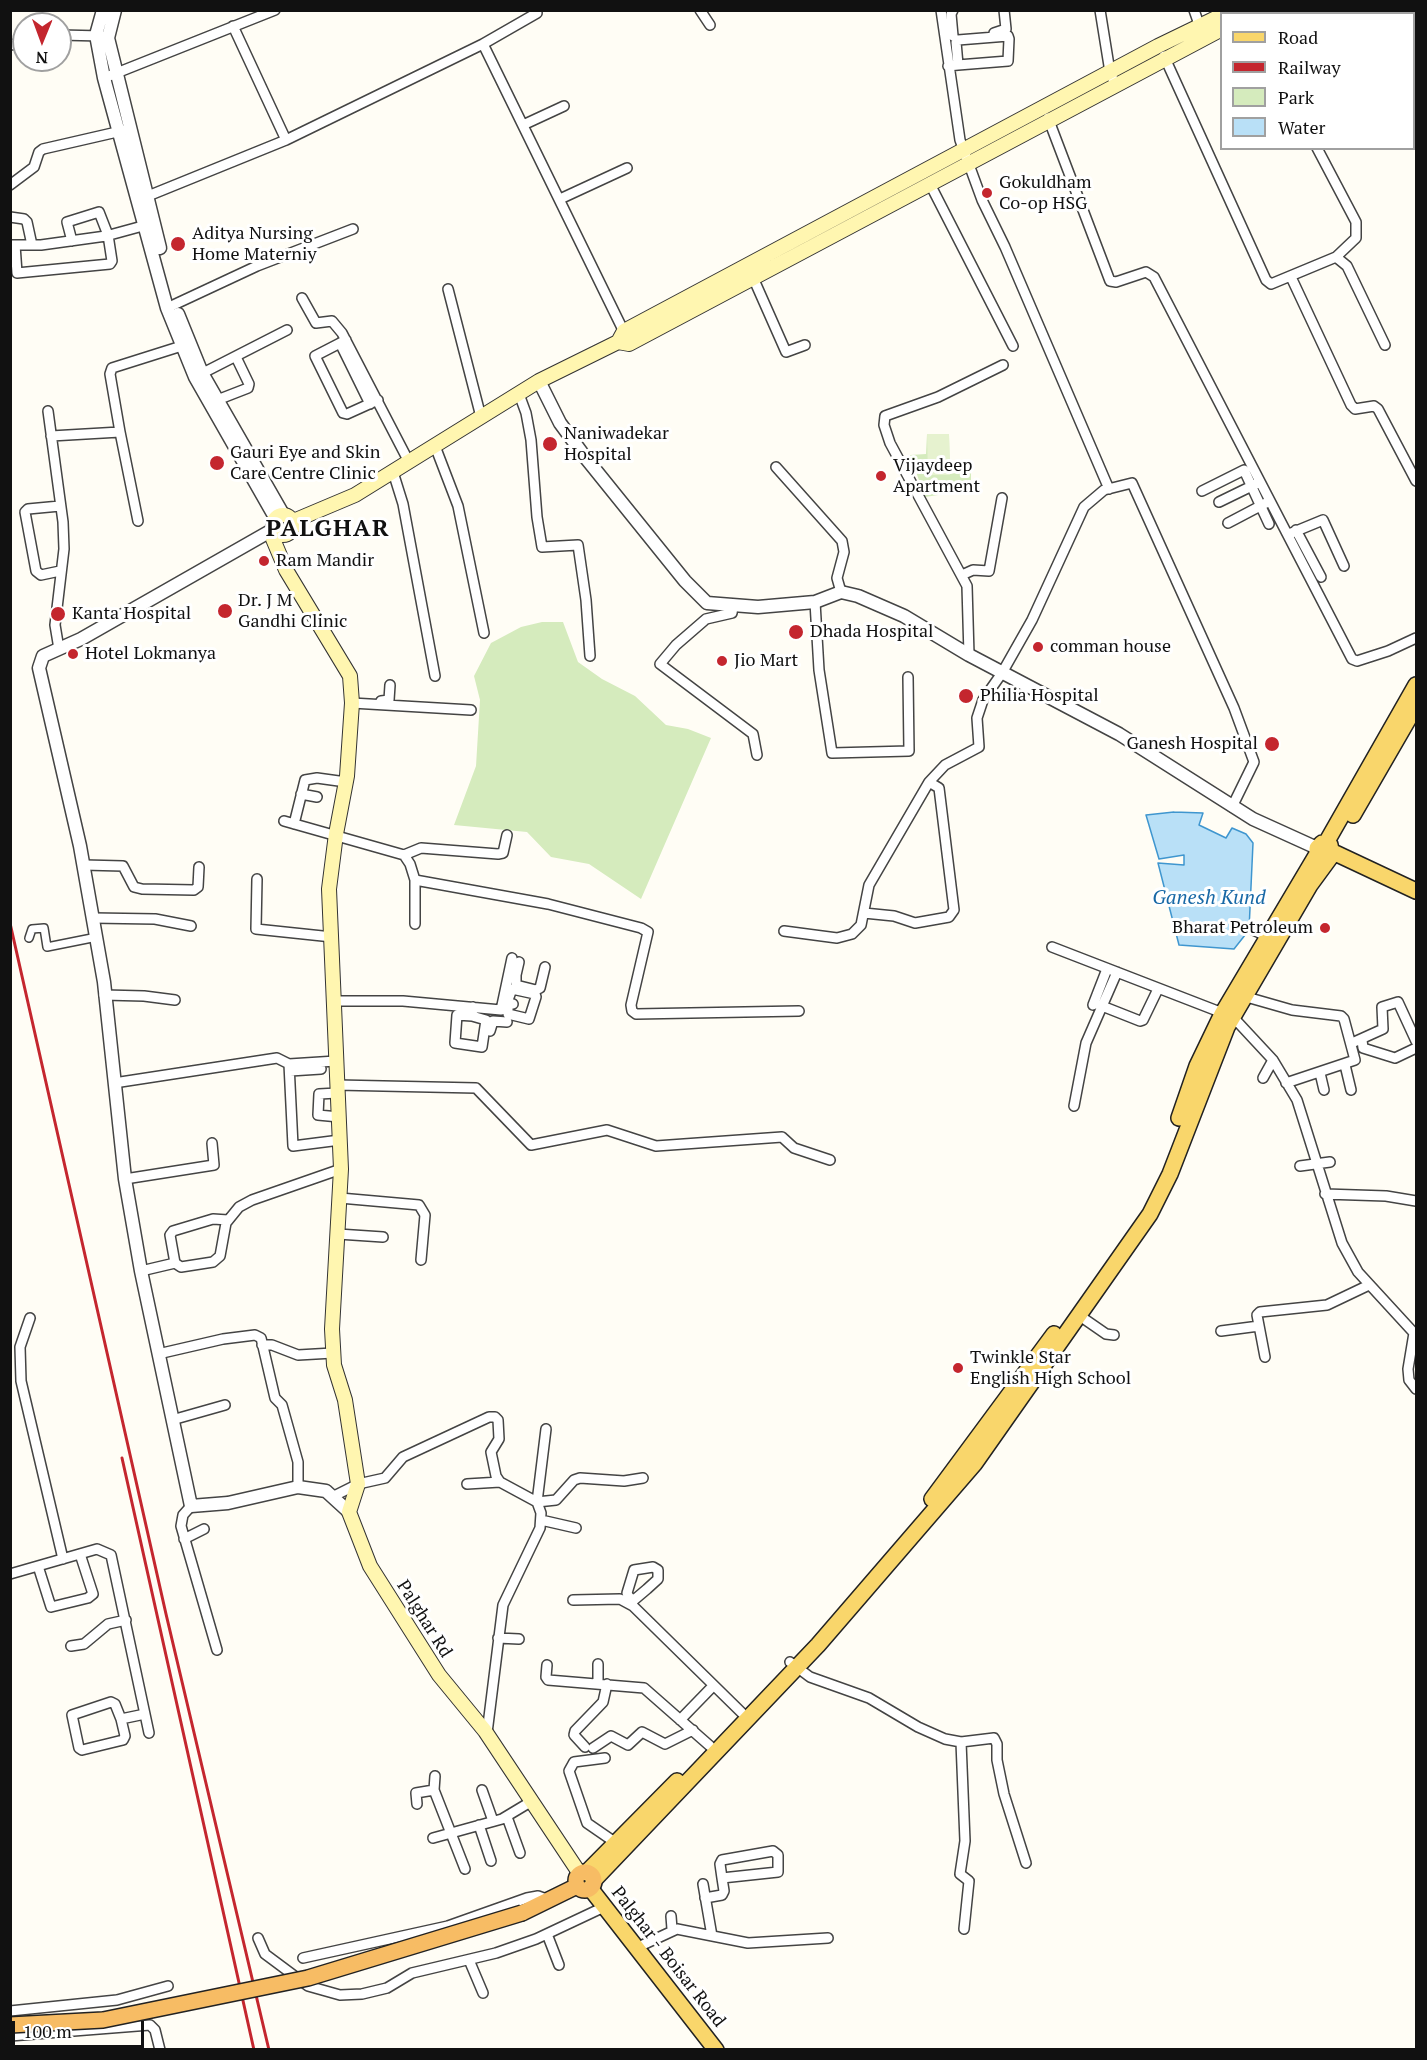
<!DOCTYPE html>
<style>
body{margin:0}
#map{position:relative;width:1427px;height:2060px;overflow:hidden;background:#fffdf5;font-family:"PT Serif",serif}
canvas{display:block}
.frame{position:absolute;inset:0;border:12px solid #111;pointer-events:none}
.legend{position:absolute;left:1220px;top:12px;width:195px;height:138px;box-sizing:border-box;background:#fff;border:2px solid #a0a0a0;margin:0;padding:8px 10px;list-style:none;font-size:18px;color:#111}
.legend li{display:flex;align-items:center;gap:12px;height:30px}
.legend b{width:30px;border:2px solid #a0a0a0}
.north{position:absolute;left:12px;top:12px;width:60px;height:60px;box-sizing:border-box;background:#fff;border:2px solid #a0a0a0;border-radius:50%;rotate:181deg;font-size:16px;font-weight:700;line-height:24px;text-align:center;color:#111}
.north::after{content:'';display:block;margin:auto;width:21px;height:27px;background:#c4262e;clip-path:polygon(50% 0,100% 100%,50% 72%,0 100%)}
.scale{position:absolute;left:12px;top:2021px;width:132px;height:27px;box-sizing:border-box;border:3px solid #111;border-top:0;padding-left:8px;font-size:18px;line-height:21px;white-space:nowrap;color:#111;-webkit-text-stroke:4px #fff;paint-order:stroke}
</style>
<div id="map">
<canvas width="1427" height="2060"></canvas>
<div class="frame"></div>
<ul class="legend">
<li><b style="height:8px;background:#f9d66b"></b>Road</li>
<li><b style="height:8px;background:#c4262e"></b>Railway</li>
<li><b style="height:16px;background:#d5ebbd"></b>Park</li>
<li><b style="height:16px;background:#b9e0f7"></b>Water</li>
</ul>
<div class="north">N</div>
<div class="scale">100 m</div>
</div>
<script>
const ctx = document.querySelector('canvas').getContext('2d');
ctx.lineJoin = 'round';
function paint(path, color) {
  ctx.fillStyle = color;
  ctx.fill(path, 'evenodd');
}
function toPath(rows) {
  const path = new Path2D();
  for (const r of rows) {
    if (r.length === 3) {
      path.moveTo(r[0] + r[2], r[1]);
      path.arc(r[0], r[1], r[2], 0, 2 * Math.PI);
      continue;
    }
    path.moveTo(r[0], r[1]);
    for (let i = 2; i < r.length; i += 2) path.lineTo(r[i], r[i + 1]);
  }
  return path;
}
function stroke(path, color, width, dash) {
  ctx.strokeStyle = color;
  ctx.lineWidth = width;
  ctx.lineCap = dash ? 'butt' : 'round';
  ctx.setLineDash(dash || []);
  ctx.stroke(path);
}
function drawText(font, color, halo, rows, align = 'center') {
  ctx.font = font + ' "PT Serif",serif';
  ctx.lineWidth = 6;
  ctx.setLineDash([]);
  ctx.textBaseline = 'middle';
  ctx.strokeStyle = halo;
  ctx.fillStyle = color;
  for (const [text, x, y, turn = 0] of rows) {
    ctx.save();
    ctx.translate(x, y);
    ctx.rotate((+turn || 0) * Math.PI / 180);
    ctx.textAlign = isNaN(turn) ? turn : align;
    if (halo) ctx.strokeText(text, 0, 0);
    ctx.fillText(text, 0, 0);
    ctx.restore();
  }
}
const green = toPath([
 [927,434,949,434,950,474,971,470,971,490,925,497,910,455,926,454],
 [542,622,563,622,578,662,602,679,635,696,666,725,688,729,711,738,641,899,589,864,551,857,527,832,454,825,476,766,480,700,474,676,491,643,521,627]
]);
const pitch = toPath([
 [927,434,949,434,950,475,928,475]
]);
const water = toPath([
 [1174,812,1203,813,1199,825,1226,838,1232,828,1246,834,1253,843,1249,930,1234,949,1179,945,1158,863,1184,865,1184,855,1159,859,1146,815,1174,812]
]);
const pedestrian = toPath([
 [1253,931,1266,937],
 [29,938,32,929,44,928,47,947,97,937]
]);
const minor = toPath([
 [535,10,537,13,483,44,625,334],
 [700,10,710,25],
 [941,10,960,140,982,200,1005,247,1109,489],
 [1100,10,1110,72,1115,84],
 [1194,10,1201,30],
 [1376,10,1377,14],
 [233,26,286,140],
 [994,33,1006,29,1004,10],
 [60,35,102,36],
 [953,36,951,14,953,10],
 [10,45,24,43],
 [1164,56,1266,280,1271,284,1336,257,1347,266,1385,345],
 [948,66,958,65,1008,61,1009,39,1008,36,958,40,956,42,958,65],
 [104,78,275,10],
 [1048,118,1110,281,1116,282,1146,272,1154,277,1352,659,1357,661,1388,651,1416,638],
 [523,125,564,106],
 [1317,148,1356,222,1356,238,1336,257],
 [10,185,34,167,39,152,43,149,130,129],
 [931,186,1013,346],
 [143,198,286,140,483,44],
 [560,199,627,168],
 [10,217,24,219,27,222,32,245],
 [10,245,41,245,106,236,150,224],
 [15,245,17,273,110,264,112,261,108,235,99,212,67,222,72,241],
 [751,273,786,352,805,345],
 [1291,277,1351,405,1355,409,1374,406,1378,409,1416,481],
 [448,289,481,417],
 [302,298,316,323,332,321,342,333,409,462],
 [167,308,257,266,353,229],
 [346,340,315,356,343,413,347,414,378,400],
 [340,343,370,404],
 [197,376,287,330],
 [519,394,526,413,531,440,537,517,542,547,578,545,586,600,590,656],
 [212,402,248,388,249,384,236,357],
 [48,411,63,522,64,549,55,625,59,649],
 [120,432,138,521],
 [51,436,120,432,110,374,112,368,188,344],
 [435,446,458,506,484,633],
 [776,467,842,541,844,552,837,578,841,592],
 [393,472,403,504,435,676],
 [1202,491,1244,470,1269,524],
 [1219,502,1258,483],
 [1228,523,1266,503],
 [1296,530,1321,577],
 [1289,534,1323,520,1344,566],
 [60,571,41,575,36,571,25,512,28,509,60,506],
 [962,575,973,570,989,571,1002,498],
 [815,602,819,670,832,753,909,751,908,677],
 [733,607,732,613,706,619,676,645,660,664,753,734,757,755],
 [969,655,967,586,890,443,884,425,885,416,938,397,1003,365],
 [381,701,389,700,390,685],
 [352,703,471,710],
 [301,794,317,797],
 [284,821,404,855,410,864,415,880,415,924],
 [294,824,305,780,317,778,346,782],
 [404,855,421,848,498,854,503,853,507,835],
 [84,865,123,866,134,887,142,889,194,890,198,887,199,867],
 [257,879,256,929,332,937],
 [415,880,548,904,641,928,648,932,631,1005,632,1011,636,1014,799,1011],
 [864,913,894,916,915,923,949,917,954,910,939,788,929,782],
 [93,918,155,919,191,926],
 [784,931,837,938,852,934,861,925,869,885,929,782,945,765,979,747,977,718,983,700,1002,673,1032,620,1084,507,1104,490,1132,483,1234,708,1254,762,1232,807],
 [1052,947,1233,1017,1273,1060,1297,1100,1342,1243,1358,1272,1414,1333,1408,1369,1409,1380,1416,1389],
 [511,974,516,975,519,962],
 [516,975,516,985,536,990,540,988,545,967],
 [104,995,144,996,175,1000],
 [1243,996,1292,1010,1341,1016,1344,1019,1355,1060,1286,1083],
 [508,1000,512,989,535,994,536,997,529,1019,508,1014,508,1003,513,1004],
 [334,1001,403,1001,501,1010,512,958],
 [1093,1005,1107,969],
 [1102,1006,1140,1021,1143,1020,1158,989],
 [472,1016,486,1020,482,1047,455,1043,457,1015,472,1016,473,1007],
 [490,1031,493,1021,507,1022],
 [1362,1040,1363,1048,1395,1058,1416,1048],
 [1352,1043,1383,1029,1382,1007,1398,1002,1416,1041],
 [289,1064,293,1146,340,1140],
 [1345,1065,1351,1090],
 [290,1071,321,1069],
 [1320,1073,1324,1090],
 [1263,1078,1273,1060],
 [114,1083,277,1058,289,1064,336,1061],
 [337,1085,476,1088,531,1145,607,1130,656,1146,782,1137,794,1148,830,1160],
 [337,1093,319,1094,318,1115,339,1117],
 [1074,1106,1086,1043,1117,972],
 [1300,1166,1330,1162],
 [125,1179,214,1165,212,1143],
 [1325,1194,1386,1196,1416,1201],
 [340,1198,419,1205,425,1215,421,1260],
 [228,1220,213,1219,173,1231,170,1235,175,1263,181,1267,213,1262,220,1256,226,1223,239,1207,252,1200,341,1169],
 [338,1234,383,1237],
 [141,1271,175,1263],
 [1080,1316,1106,1334,1114,1335],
 [30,1318,20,1347,21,1381,63,1559],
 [1221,1331,1259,1326],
 [262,1345,272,1345,298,1355,333,1353],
 [158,1354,223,1339,255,1335,261,1338,275,1398,282,1405,298,1462,298,1487],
 [1265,1357,1257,1315,1260,1312,1327,1305,1369,1285],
 [172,1420,225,1405],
 [546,1429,537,1502,556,1500,574,1480,580,1478,624,1481,643,1478],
 [467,1484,500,1482],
 [334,1496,358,1484,385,1478,403,1457,489,1417,495,1417,498,1420,499,1439,491,1452,496,1476,500,1482,537,1502,541,1513,540,1528,503,1605,487,1733],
 [191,1506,183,1515,181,1526,217,1650],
 [541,1520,576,1528],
 [184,1539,204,1529],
 [38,1566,51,1607,88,1598,93,1594,80,1554],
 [10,1574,97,1549,111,1555,149,1733],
 [573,1600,620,1599,633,1606,742,1713],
 [625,1601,629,1597,627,1593,634,1570,653,1567,658,1570,658,1579,647,1589,634,1600,629,1597],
 [498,1638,519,1639],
 [71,1646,84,1644,108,1624,126,1620],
 [790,1662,810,1677,869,1698,918,1727,945,1739,961,1742,994,1738,997,1744,997,1760,1004,1794,1026,1863],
 [598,1664,598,1684],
 [547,1665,546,1677,548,1680,644,1688,710,1746],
 [121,1719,115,1704,111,1702,72,1715,79,1748,82,1750,123,1740,125,1736,121,1719,145,1714],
 [680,1720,713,1686],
 [961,1742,965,1841,960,1874,969,1881,964,1929],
 [585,1747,574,1735,575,1731,603,1702,607,1684],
 [593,1748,611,1736,628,1745,642,1732,665,1744,693,1730],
 [605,1758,574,1762,569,1771,587,1823,616,1843],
 [435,1776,434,1790,465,1869],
 [482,1790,493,1821],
 [417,1804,416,1793,434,1790],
 [507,1817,520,1853],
 [479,1825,491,1861],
 [433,1838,502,1819,532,1801],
 [703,1884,712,1936],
 [705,1898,722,1895,724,1891,722,1878,720,1864,722,1860,773,1851,778,1855,778,1872,722,1878],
 [671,1916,672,1929],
 [547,1934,559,1965],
 [258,1938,265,1954,308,1986,340,1995,362,1994,387,1988,412,1973,496,1953,536,1939,604,1907],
 [636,1948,677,1929,748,1943,828,1938],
 [303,1958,448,1926,527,1898,538,1896,549,1900],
 [469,1960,483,1993],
 [10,2011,117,2000,168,1986],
 [10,2036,150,2025,155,2030,160,2050]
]);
const tertiary = toPath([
 [103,10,96,35,104,78,167,308,195,377,276,519],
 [115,10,108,38,160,248],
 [178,314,202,373,284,516],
 [539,381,560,423,585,457,685,581,707,603,758,607,815,602,841,592,858,596,904,616,969,655,1119,734,1253,819,1317,848],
 [274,529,81,639,43,656,39,668,80,846,104,982,125,1179,141,1271,191,1506,228,1503,298,1487,326,1491,349,1512]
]);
const secondary = toPath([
 [1251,14,1257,10],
 [618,342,624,331,1158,46,1222,15],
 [283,525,10],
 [291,522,355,495,539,381,618,342,629,344,1222,29],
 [274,529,273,539,286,570,350,676,352,703,347,776,336,834,329,889,341,1169,332,1329,334,1365,345,1400,358,1484,349,1512,370,1566,439,1675,485,1731,580,1874]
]);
const primary = toPath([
 [1353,815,1416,706],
 [1326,843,1416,685],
 [1333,852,1416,891],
 [1179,1118,1197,1066,1222,1014,1317,854],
 [932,1499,1054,1334],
 [586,1873,677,1781],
 [593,1881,818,1645,975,1463,1150,1214,1170,1174,1227,1027,1310,885,1332,855,1330,845,1322,843,1317,848,1317,854,1326,859],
 [590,1888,716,2050]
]);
const trunk = toPath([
 [585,1881,9],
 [522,1913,577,1886]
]);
const rail = toPath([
 [10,923,166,1614,269,2050],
 [122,1458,254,2050]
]);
const trunkBridge = toPath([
 [10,2025,103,2020,308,1978,522,1913]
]);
const markers = [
 [987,193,6,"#c4262e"],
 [178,244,8,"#c4262e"],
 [550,444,8,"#c4262e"],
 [217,463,8,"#c4262e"],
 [881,476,6,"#c4262e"],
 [264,561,6,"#c4262e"],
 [225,611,8,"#c4262e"],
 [58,614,8,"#c4262e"],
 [796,632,8,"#c4262e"],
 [1038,647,6,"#c4262e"],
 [73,654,6,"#c4262e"],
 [722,661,6,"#c4262e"],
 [966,696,8,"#c4262e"],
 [1272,744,8,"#c4262e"],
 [1325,928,6,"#c4262e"],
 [958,1368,6,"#c4262e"]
];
const poiNames = [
 ["Gokuldham",999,183],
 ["Co-op HSG",999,204],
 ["Aditya Nursing",192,234],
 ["Home Materniy",192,255],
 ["Naniwadekar",564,434],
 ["Hospital",564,455],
 ["Gauri Eye and Skin",230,453],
 ["Care Centre Clinic",230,474],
 ["Vijaydeep",893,466],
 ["Apartment",893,487],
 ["Ram Mandir",276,561],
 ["Dr. J M",238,601],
 ["Gandhi Clinic",238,622],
 ["Kanta Hospital",72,614],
 ["Dhada Hospital",810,632],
 ["comman house",1050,647],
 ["Hotel Lokmanya",85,654],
 ["Jio Mart",734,661],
 ["Philia Hospital",980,696],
 ["Ganesh Hospital",1258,744,"right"],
 ["Bharat Petroleum",1313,928,"right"],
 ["Twinkle Star",970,1358],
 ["English High School",970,1379]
];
const streetNames = [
 ["Palghar Rd",424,1619,58],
 ["Palghar - Boisar Road",668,1957,52]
];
const waterNames = [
 ["Ganesh Kund",1209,898]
];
const districtNames = [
 ["PALGHAR",328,529]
];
paint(green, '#d5ebbd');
paint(pitch, '#e6f2cf');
paint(water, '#b9e0f7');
stroke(water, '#3f96cf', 1.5);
stroke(pedestrian, '#444', 10);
stroke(minor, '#444', 12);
stroke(tertiary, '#444', 15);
stroke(secondary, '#333', 16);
stroke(primary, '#222', 18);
stroke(trunk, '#222', 18);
stroke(pedestrian, '#fff', 7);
stroke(minor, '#fff', 9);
stroke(tertiary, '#fff', 12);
stroke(secondary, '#fff6b0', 14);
stroke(primary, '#f9d66b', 15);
stroke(trunk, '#f7bc64', 15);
stroke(rail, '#c4262e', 3);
stroke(trunkBridge, '#222', 18, []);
stroke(trunkBridge, '#f7bc64', 15);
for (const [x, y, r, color] of markers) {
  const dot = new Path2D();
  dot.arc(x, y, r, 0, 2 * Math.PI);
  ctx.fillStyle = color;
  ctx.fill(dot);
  stroke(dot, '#fff', 2);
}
drawText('18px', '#111', '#fff', poiNames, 'left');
drawText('18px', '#111', '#fff', streetNames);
drawText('italic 20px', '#1768a6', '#fff', waterNames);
ctx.letterSpacing = '1.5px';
drawText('bold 24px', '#111', '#fff', districtNames);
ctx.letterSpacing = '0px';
</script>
